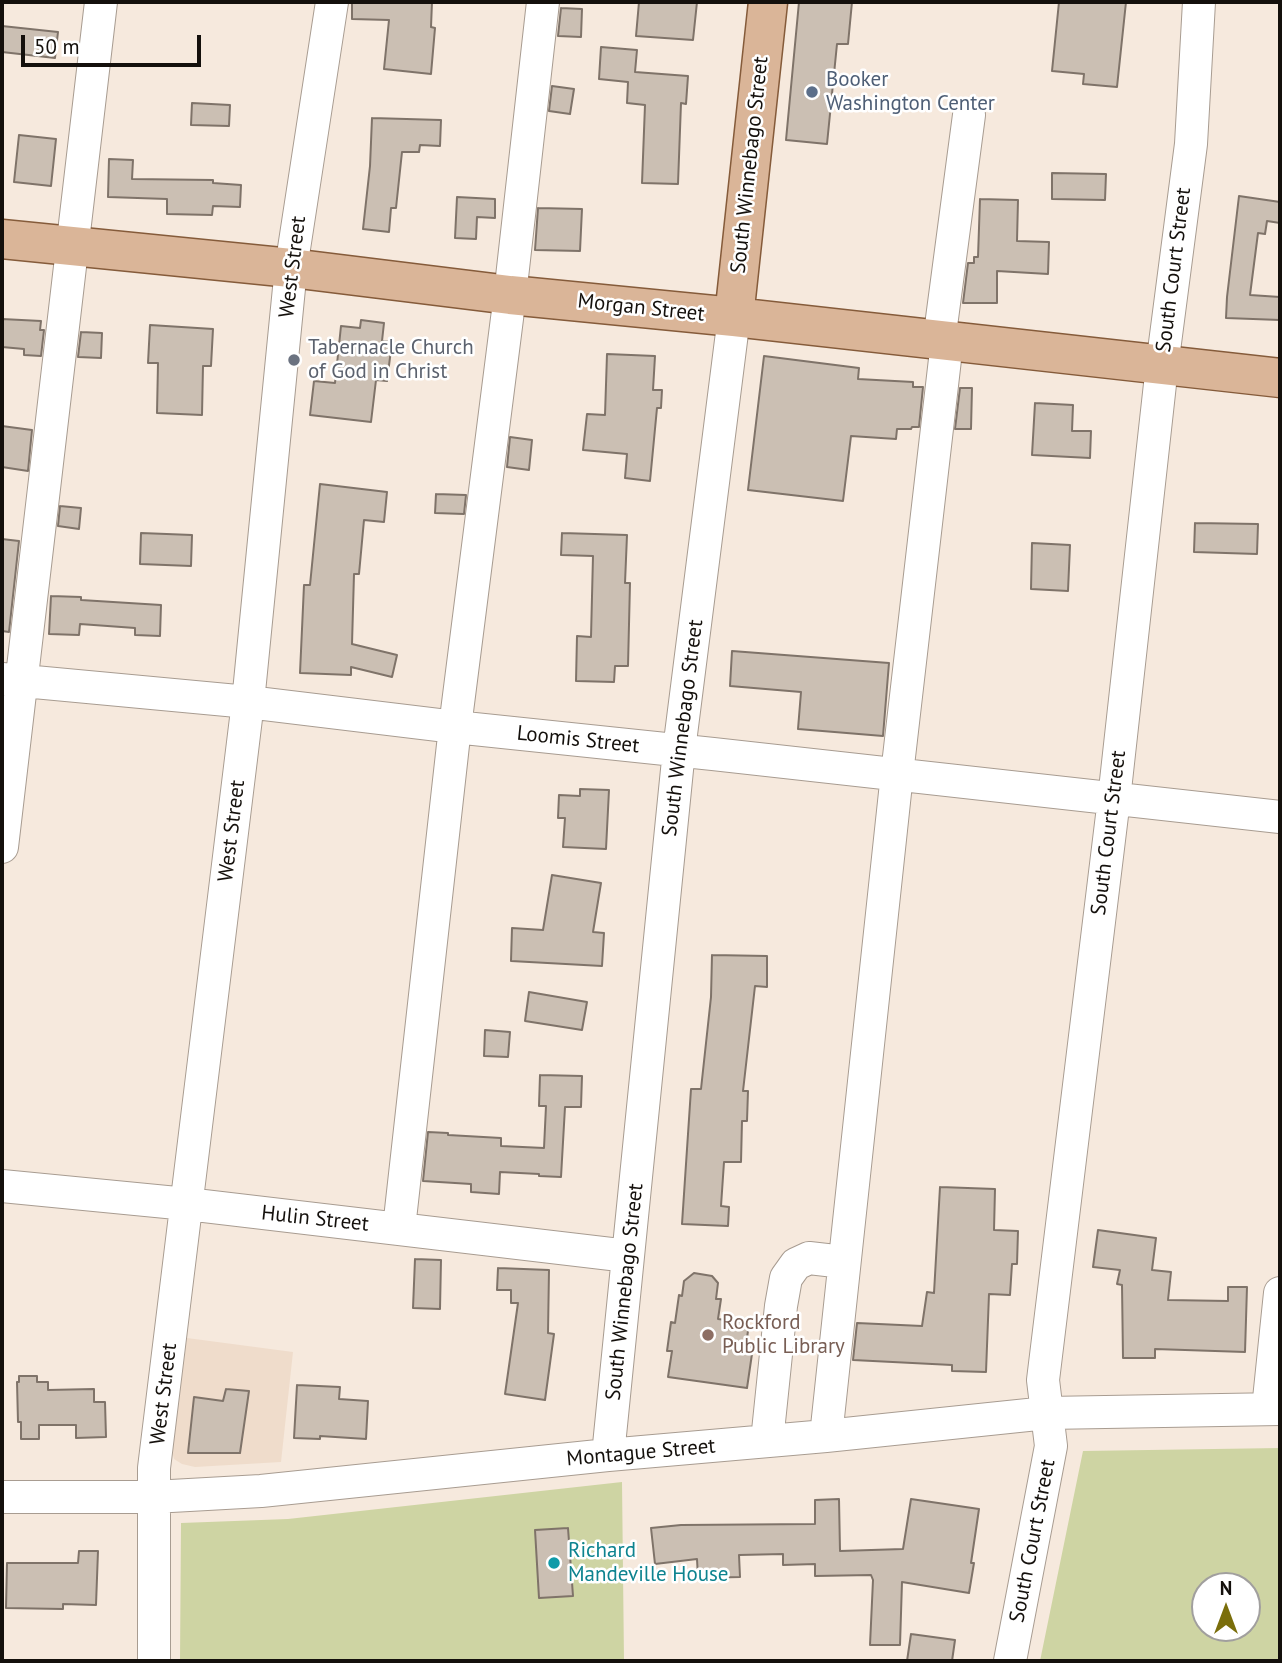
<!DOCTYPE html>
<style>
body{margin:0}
#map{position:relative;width:1282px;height:1663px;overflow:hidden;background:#f6e9dd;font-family:"PT Sans",sans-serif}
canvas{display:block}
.frame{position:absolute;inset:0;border:4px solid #14100c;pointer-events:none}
.north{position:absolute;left:1191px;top:1572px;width:70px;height:70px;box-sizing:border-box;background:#fff;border:2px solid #a19f9e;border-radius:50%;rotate:0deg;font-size:19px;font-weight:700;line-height:28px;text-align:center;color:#14100c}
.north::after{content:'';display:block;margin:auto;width:24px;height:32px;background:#7a6e0b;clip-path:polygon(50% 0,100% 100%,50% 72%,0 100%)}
.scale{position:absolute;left:21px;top:35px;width:180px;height:32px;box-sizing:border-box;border:4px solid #14100c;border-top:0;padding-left:9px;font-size:21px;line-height:24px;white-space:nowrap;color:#14100c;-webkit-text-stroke:5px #fff;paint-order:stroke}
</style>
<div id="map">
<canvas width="1282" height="1663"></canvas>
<div class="frame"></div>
<div class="north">N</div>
<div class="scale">50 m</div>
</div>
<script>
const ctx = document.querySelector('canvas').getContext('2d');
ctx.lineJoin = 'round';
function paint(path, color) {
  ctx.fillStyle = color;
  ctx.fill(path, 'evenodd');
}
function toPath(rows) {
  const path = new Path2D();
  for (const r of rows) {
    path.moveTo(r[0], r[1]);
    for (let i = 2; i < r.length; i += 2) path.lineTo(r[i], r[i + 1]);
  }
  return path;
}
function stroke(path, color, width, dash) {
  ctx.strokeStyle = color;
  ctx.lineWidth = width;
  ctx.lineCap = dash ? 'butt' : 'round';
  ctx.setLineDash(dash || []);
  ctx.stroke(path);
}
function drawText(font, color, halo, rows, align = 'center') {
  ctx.font = font + ' "PT Sans",sans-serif';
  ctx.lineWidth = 5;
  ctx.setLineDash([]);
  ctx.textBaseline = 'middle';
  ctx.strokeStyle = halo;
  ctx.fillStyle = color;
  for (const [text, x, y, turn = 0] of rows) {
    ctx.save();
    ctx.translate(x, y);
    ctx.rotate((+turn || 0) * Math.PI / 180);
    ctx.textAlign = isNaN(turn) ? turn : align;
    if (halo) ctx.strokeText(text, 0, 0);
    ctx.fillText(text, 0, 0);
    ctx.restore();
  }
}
const built = toPath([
 [187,1338,293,1352,281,1462,195,1467,182,1464,174,1459,172,1451]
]);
const green = toPath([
 [1280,1448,1280,1661,1040,1661,1083,1451],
 [1205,1586,1247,1586,1247,1628,1205,1628],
 [622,1482,624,1661,180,1661,181,1523,288,1519]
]);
const building = toPath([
 [352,2,432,2,431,27,435,28,431,74,384,69,389,20,352,19,352,2],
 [639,2,697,2,693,40,636,36,639,2],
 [799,2,852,2,848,44,837,44,827,144,786,140,799,2],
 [1059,2,1126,2,1117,87,1083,84,1084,74,1052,71,1059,2],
 [561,8,582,9,581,37,558,36,561,8],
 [2,26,58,32,55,58,2,52,2,26],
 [601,47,637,50,635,72,688,76,686,104,681,103,678,184,642,183,645,105,627,103,628,82,599,79,601,47],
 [552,86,574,89,570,114,549,111,552,86],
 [192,103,230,105,229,126,191,125,192,103],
 [372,118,441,120,440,146,420,145,419,152,402,152,396,208,391,208,389,232,363,229,370,166,372,118],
 [19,135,56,139,51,186,14,182,19,135],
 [109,159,133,160,132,179,213,180,213,183,241,185,240,207,213,206,212,215,167,214,167,199,108,197,109,159],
 [1052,173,1106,174,1105,200,1052,199,1052,173],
 [1239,196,1280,202,1280,223,1267,221,1265,234,1258,233,1250,295,1280,297,1280,320,1226,318,1227,297,1239,196],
 [457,197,495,199,495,218,477,217,476,239,455,238,457,197],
 [980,199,1018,200,1017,241,1049,242,1048,274,997,271,997,303,963,303,968,263,974,263,974,257,978,257,980,199],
 [538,208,582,209,580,251,535,250,538,208],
 [2,319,41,321,40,330,44,330,41,356,24,355,24,349,2,347,2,319],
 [361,320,384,323,382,341,392,342,387,381,376,380,371,422,310,415,314,381,335,383,341,326,360,328,361,320],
 [150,325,213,329,211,366,203,366,202,415,157,413,158,363,148,363,150,325],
 [81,332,102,333,101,358,78,357,81,332],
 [607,354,655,356,653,390,662,390,661,408,657,408,650,481,625,478,627,454,583,450,587,414,605,415,607,354],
 [764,356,859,368,858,379,913,382,913,387,923,387,919,427,912,427,911,429,897,429,896,439,851,436,843,501,748,490,764,356],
 [960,388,972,388,971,429,955,429,960,388],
 [1035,403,1073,405,1072,431,1091,431,1090,458,1032,455,1035,403],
 [2,426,32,430,28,471,2,467,2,426],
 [510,437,532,440,529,470,507,467,510,437],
 [320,484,387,492,384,522,364,520,359,574,354,574,352,644,397,655,392,677,351,667,351,675,300,673,304,585,310,585,320,484],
 [436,494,466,495,464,514,435,513,436,494],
 [60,506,81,508,79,529,58,526,60,506],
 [1195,523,1258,524,1257,554,1194,552,1195,523],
 [141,533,192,535,191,566,140,564,141,533],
 [562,533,627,535,625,583,630,583,628,666,615,666,614,682,576,681,577,636,591,637,593,556,561,555,562,533],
 [2,539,19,541,9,632,2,631,2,539],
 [1032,543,1070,545,1068,591,1031,589,1032,543],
 [51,596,81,597,81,600,161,605,160,636,135,635,135,628,80,624,79,635,49,634,51,596],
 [732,651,889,663,883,736,798,729,801,692,730,686,732,651],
 [580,789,609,790,606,849,563,847,565,818,558,818,559,795,580,796,580,789],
 [552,875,601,883,593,932,604,933,602,966,511,961,512,928,543,930,552,875],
 [712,955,767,956,767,987,755,986,743,1091,748,1091,747,1121,742,1121,741,1162,724,1162,721,1206,729,1207,728,1226,682,1224,691,1089,701,1089,711,997,712,955],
 [529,992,587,1002,582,1030,525,1021,529,992],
 [485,1030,510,1032,508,1057,484,1056,485,1030],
 [540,1075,582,1076,581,1107,565,1107,561,1177,539,1176,539,1174,500,1172,499,1194,471,1192,471,1184,423,1181,428,1132,448,1133,448,1135,501,1138,501,1146,544,1148,546,1106,539,1106,540,1075],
 [940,1187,995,1189,994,1230,1018,1231,1017,1264,1012,1264,1010,1295,989,1294,986,1372,952,1371,952,1365,853,1360,857,1323,922,1326,927,1292,934,1293,940,1187],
 [1098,1230,1156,1238,1152,1270,1171,1272,1168,1300,1228,1301,1228,1287,1247,1287,1245,1352,1155,1349,1155,1358,1123,1358,1122,1285,1117,1284,1120,1270,1093,1267,1098,1230],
 [415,1259,441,1260,440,1309,413,1308,415,1259],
 [498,1268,549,1270,548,1333,554,1334,545,1400,505,1394,518,1303,511,1303,511,1290,497,1290,498,1268],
 [694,1273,712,1276,718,1283,716,1299,721,1299,718,1319,749,1323,746,1346,753,1347,747,1388,668,1377,672,1351,667,1351,671,1322,675,1323,679,1295,682,1296,684,1281,694,1273],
 [19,1376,37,1376,37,1382,48,1382,48,1390,94,1389,94,1402,105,1402,106,1437,76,1438,76,1425,39,1425,39,1439,21,1439,21,1422,18,1422,17,1382,19,1382,19,1376],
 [297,1385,340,1387,339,1399,368,1401,366,1439,320,1436,320,1439,294,1438,297,1385],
 [226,1389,249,1391,240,1453,188,1453,194,1397,223,1401,226,1389],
 [839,1499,840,1551,903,1549,911,1499,979,1509,971,1563,974,1563,969,1593,902,1582,900,1645,870,1645,873,1580,871,1575,815,1576,815,1564,783,1565,783,1554,739,1555,740,1577,698,1578,697,1559,655,1564,651,1528,681,1525,815,1524,815,1500,839,1499],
 [568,1528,573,1596,539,1598,535,1530,568,1528],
 [79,1551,98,1551,96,1605,63,1604,63,1609,6,1608,7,1563,78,1563,79,1551],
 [911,1634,955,1640,952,1661,907,1661,911,1634]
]);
const minor = toPath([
 [939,341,969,115],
 [2,679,248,702,455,727,713,754,1280,817],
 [2,847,101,2],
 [2,1186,187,1204,628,1256],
 [399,1228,455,727,510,295,543,2],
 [1268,1409,1280,1293],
 [826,1436,897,774,947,342],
 [767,1441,781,1306,786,1278,796,1264,809,1258,844,1262],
 [608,1455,679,750,734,317],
 [2,1497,153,1497,261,1491,608,1455,826,1436,1047,1413,1280,1409],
 [154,1661,154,1468,248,702,291,268,332,2],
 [1010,1661,1051,1446,1043,1380,1114,799,1162,366,1191,144,1199,2]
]);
const major = toPath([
 [2,239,291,268,510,295,734,317,1280,378],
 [734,317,768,2]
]);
const markers = [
 [812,92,7,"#5c6f8a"],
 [294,360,7,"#6b7280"],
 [708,1335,7,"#8d6e63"],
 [554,1563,7,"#0f9aa8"]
];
const serviceNames = [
 ["Booker",826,80],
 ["Washington Center",826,104]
];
const streetNames = [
 ["South Winnebago Street",750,165,-84],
 ["West Street",293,267,-83],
 ["South Court Street",1174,270,-83],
 ["Morgan Street",641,308,6],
 ["South Winnebago Street",683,728,-83],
 ["Loomis Street",578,740,6],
 ["West Street",232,831,-83],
 ["South Court Street",1109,833,-83],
 ["Hulin Street",315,1219,6],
 ["South Winnebago Street",625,1292,-84],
 ["West Street",164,1394,-83],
 ["Montague Street",641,1453,-5],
 ["South Court Street",1033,1541,-79]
];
const worshipNames = [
 ["Tabernacle Church",308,348],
 ["of God in Christ",308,372]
];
const educationNames = [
 ["Rockford",722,1323],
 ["Public Library",722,1347]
];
const cultureNames = [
 ["Richard",568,1551],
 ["Mandeville House",568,1575]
];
paint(built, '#efdccb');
paint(green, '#ced4a3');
paint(building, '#cbbfb3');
stroke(building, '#7f7369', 2);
stroke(minor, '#a89c91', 34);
stroke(major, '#855b3a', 41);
stroke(minor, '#fff', 32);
stroke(major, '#dab598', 38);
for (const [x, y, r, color] of markers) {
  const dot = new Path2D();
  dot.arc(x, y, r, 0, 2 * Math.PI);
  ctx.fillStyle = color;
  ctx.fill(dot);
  stroke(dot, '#fff', 2.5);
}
drawText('21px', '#4e5e75', '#fff', serviceNames, 'left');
drawText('21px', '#14100c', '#fff', streetNames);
drawText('21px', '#5b616d', '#fff', worshipNames, 'left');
drawText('21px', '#785e54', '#fff', educationNames, 'left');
drawText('21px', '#0d838f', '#fff', cultureNames, 'left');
</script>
